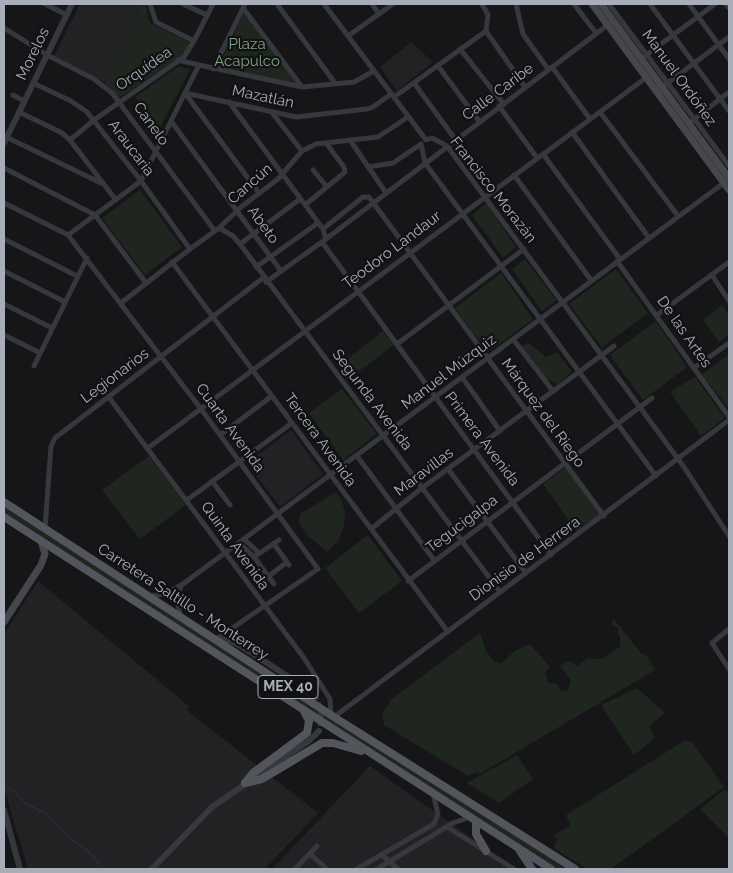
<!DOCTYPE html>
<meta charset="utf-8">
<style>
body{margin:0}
#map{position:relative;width:733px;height:873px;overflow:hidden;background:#161618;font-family:Raleway,sans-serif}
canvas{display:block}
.frame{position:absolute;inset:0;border:5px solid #a8adb8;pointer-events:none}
</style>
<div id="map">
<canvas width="733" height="873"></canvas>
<div class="frame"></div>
</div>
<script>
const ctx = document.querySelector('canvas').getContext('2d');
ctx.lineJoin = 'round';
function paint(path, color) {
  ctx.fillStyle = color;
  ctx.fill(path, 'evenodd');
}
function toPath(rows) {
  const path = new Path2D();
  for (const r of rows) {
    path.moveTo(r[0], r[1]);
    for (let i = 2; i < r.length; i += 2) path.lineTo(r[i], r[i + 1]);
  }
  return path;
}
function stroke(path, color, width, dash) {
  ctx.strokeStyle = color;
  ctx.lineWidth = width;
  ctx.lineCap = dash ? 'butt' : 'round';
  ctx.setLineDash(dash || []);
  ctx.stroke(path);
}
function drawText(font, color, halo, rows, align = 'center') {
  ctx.font = font + ' Raleway,sans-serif';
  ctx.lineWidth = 4.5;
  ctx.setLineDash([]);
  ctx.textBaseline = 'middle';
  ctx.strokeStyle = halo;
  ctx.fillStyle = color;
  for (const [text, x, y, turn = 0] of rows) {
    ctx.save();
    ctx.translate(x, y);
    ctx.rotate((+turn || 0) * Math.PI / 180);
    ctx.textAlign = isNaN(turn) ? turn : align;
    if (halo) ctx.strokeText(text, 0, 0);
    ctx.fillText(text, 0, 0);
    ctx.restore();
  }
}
const built = toPath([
 [80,4,130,4,140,9,104,82,54,56],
 [411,42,433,62,397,91,380,67],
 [291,430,323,474,280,507,247,463],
 [38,581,190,707,187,710,190,713,318,813,265,869,28,869,4,788,4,634],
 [370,766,516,869,272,869]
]);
const green = toPath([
 [130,4,145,4,150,23,191,43,183,55,119,98,104,82,140,9],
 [244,13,296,83,217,68],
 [179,66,190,69,159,130,135,97],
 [140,190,182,247,145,275,102,218],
 [486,203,516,247,503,258,472,215],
 [525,259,556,300,542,311,512,269],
 [616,269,648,313,602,347,569,304],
 [501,273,533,319,490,351,472,332,455,308],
 [722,305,729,315,729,334,719,342,703,320],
 [656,321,687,367,643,400,610,355],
 [383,331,394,345,347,380,338,367],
 [529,343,546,357,557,352,572,372,557,384,546,378,521,346],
 [729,354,729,408,701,375],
 [695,377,725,418,701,436,670,392],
 [342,389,377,434,343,460,309,413],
 [149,456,186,505,140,539,102,490],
 [566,467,601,516,578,533,543,484],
 [336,492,342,501,345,514,344,526,338,541,327,552,308,536,299,522,300,514],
 [4,505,293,695,567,869,557,869,4,513],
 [368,535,402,581,359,613,325,568],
 [613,618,641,653,648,657,655,670,478,775,479,771,468,776,384,725,382,713,392,699,480,633,486,651,494,661,500,664,515,651,530,644,550,667,545,674,549,683,557,684,561,691,568,690,571,680,560,666,569,661,577,666,587,658,601,659,618,648,620,649,620,635,617,633,619,629,612,624],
 [637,688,665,713,649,726,655,738,634,755,601,705],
 [684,741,692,742,724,787,611,869,587,869,554,848,557,839,553,836,570,825,566,815],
 [517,755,533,779,499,803,467,783],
 [725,789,729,795,729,838,700,809]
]);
const stream = toPath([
 [6,786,15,792,26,804,47,814,70,839,88,851,104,869]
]);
const tertiaryTunnel = toPath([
 [307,689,315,697,320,708,322,719,319,731]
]);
const minor = toPath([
 [45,4,67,15],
 [150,4,156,22,194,41],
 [183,4,207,15],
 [277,4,335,83],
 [324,4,426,140,432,138,447,146,684,467,729,536],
 [372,4,379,14],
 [516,4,523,34,548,69],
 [574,4,596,33],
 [609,4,729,166],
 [650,4,729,111],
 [689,4,729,59],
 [726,4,729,8],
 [243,8,302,87],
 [4,28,47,55,94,79,112,93,215,231],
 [486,31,525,87],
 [348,36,393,4],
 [460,49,503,103],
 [645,56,715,4],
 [199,65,302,87,354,82,374,71],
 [438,66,479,121],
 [552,67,590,119],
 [213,69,245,4],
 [33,83,71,101,87,112,141,181,190,249],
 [414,83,455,139],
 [657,91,729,37],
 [185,93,296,117,367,109,373,107,391,94],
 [185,93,259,193],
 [13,95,24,101],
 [394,97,486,31,488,15,482,4],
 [229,102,323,229,326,239],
 [499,106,537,158],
 [19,112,62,133,70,140,116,200],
 [600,112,678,216],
 [273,114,302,151],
 [171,121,281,271],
 [692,121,729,92],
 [572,132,649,238],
 [4,136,101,183],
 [70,140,94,120,184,57,194,41,213,4],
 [350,140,386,193],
 [421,144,425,163,656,476],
 [543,154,620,259],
 [368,167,393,163,421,144],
 [4,168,95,215,146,283],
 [313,170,327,187],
 [514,175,591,280],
 [4,203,68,235,201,409,318,569,218,638],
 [305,205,345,172,344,167,326,143],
 [219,228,233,236,240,244,500,592],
 [323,229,363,197,369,197,604,516],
 [68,235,141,181,199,65,178,60],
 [4,239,77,276],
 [322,242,551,555],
 [240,244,300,199],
 [617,261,729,417],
 [172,262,448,632],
 [256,267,318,223],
 [4,271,65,302],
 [712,275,729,301],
 [266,282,326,239,609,24],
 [121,303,190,249,219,228,241,207,278,179,302,151,316,144,378,137,408,117],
 [4,304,52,328],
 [657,315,729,262],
 [4,335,40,353],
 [513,339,553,391],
 [397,344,524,249],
 [34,366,87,258],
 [694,368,729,343],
 [462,377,500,431],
 [108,396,304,658,330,699,331,715],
 [220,435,272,396],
 [148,448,647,77],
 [357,456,434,560],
 [448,469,526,573],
 [212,481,230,505],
 [187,500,292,423],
 [45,528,51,446,55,438,263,278],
 [371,529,422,488,614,346],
 [244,539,259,553],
 [239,543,254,557,274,584],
 [274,544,289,565],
 [254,557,279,540],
 [269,576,287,562],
 [408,581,652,398],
 [181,587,176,597,181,617],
 [149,596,166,594,183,584,725,182],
 [729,629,712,643,729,669],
 [334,717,729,420],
 [447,827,514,869],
 [310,854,327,869],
 [382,855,398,869],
 [295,869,317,846],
 [357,869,434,824,438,814,433,794],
 [377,869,453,823,470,817]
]);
const tertiary = toPath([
 [4,143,72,4],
 [212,638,228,640,241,646,307,689],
 [4,810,20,869],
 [152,869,212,807,310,740,319,731]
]);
const secondary = toPath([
 [592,4,729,190],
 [601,4,729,178],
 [4,622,41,565,45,554,41,541]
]);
const primary = toPath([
 [4,502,334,717,575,869],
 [4,517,551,869],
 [245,783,262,779,322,743,333,743,361,751],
 [245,783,253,773,307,733,309,721,304,711],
 [476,821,476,834,486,851],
 [520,851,532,869]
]);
const shields = [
 [288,687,60]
];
const shieldNames = [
 ["MEX 40",288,687]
];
const parkNames = [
 ["Plaza",247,44],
 ["Acapulco",247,61]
];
const streetNames = [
 ["Morelos",33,54,-64],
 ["Orquídea",144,69,-35],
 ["Manuel Ordóñez",679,78,54],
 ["Calle Caribe",498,92,-37],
 ["Mazatlán",263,97,12],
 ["Canelo",151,124,54],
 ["Araucaria",131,148,53],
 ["Cancún",250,184,-41],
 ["Francisco Morazán",493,190,52],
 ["Abeto",263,225,54],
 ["Teodoro Landaur",392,250,-37],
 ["De las Artes",684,332,55],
 ["Manuel Múzquiz",449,372,-37],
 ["Legionarios",115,376,-37],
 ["Segunda Avenida",372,400,53],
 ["Márquez del Riego",543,413,54],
 ["Cuarta Avenida",230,428,54],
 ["Primera Avenida",482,439,53],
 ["Tercera Avenida",320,440,54],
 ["Maravillas",424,472,-37],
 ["Tegucigalpa",462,524,-37],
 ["Quinta Avenida",235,546,54],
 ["Dionisio de Herrera",525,559,-36],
 ["Carretera Saltillo - Monterrey",183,602,33]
];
paint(built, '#222225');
paint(green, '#1e261f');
stroke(stream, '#2c353c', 1);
stroke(tertiaryTunnel, '#333438', 6, [6, 3]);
stroke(minor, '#37383d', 5);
stroke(tertiary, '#37383d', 6);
stroke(secondary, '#45474d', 7);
stroke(primary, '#53555c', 8);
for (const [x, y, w] of shields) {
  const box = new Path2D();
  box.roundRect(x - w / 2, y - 11.5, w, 23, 4);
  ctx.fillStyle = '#111113';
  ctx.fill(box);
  stroke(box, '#a8adb8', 1);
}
drawText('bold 14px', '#a8adb8', null, shieldNames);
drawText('15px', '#7fa381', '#111113', parkNames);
drawText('15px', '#a8adb8', '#111113', streetNames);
</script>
